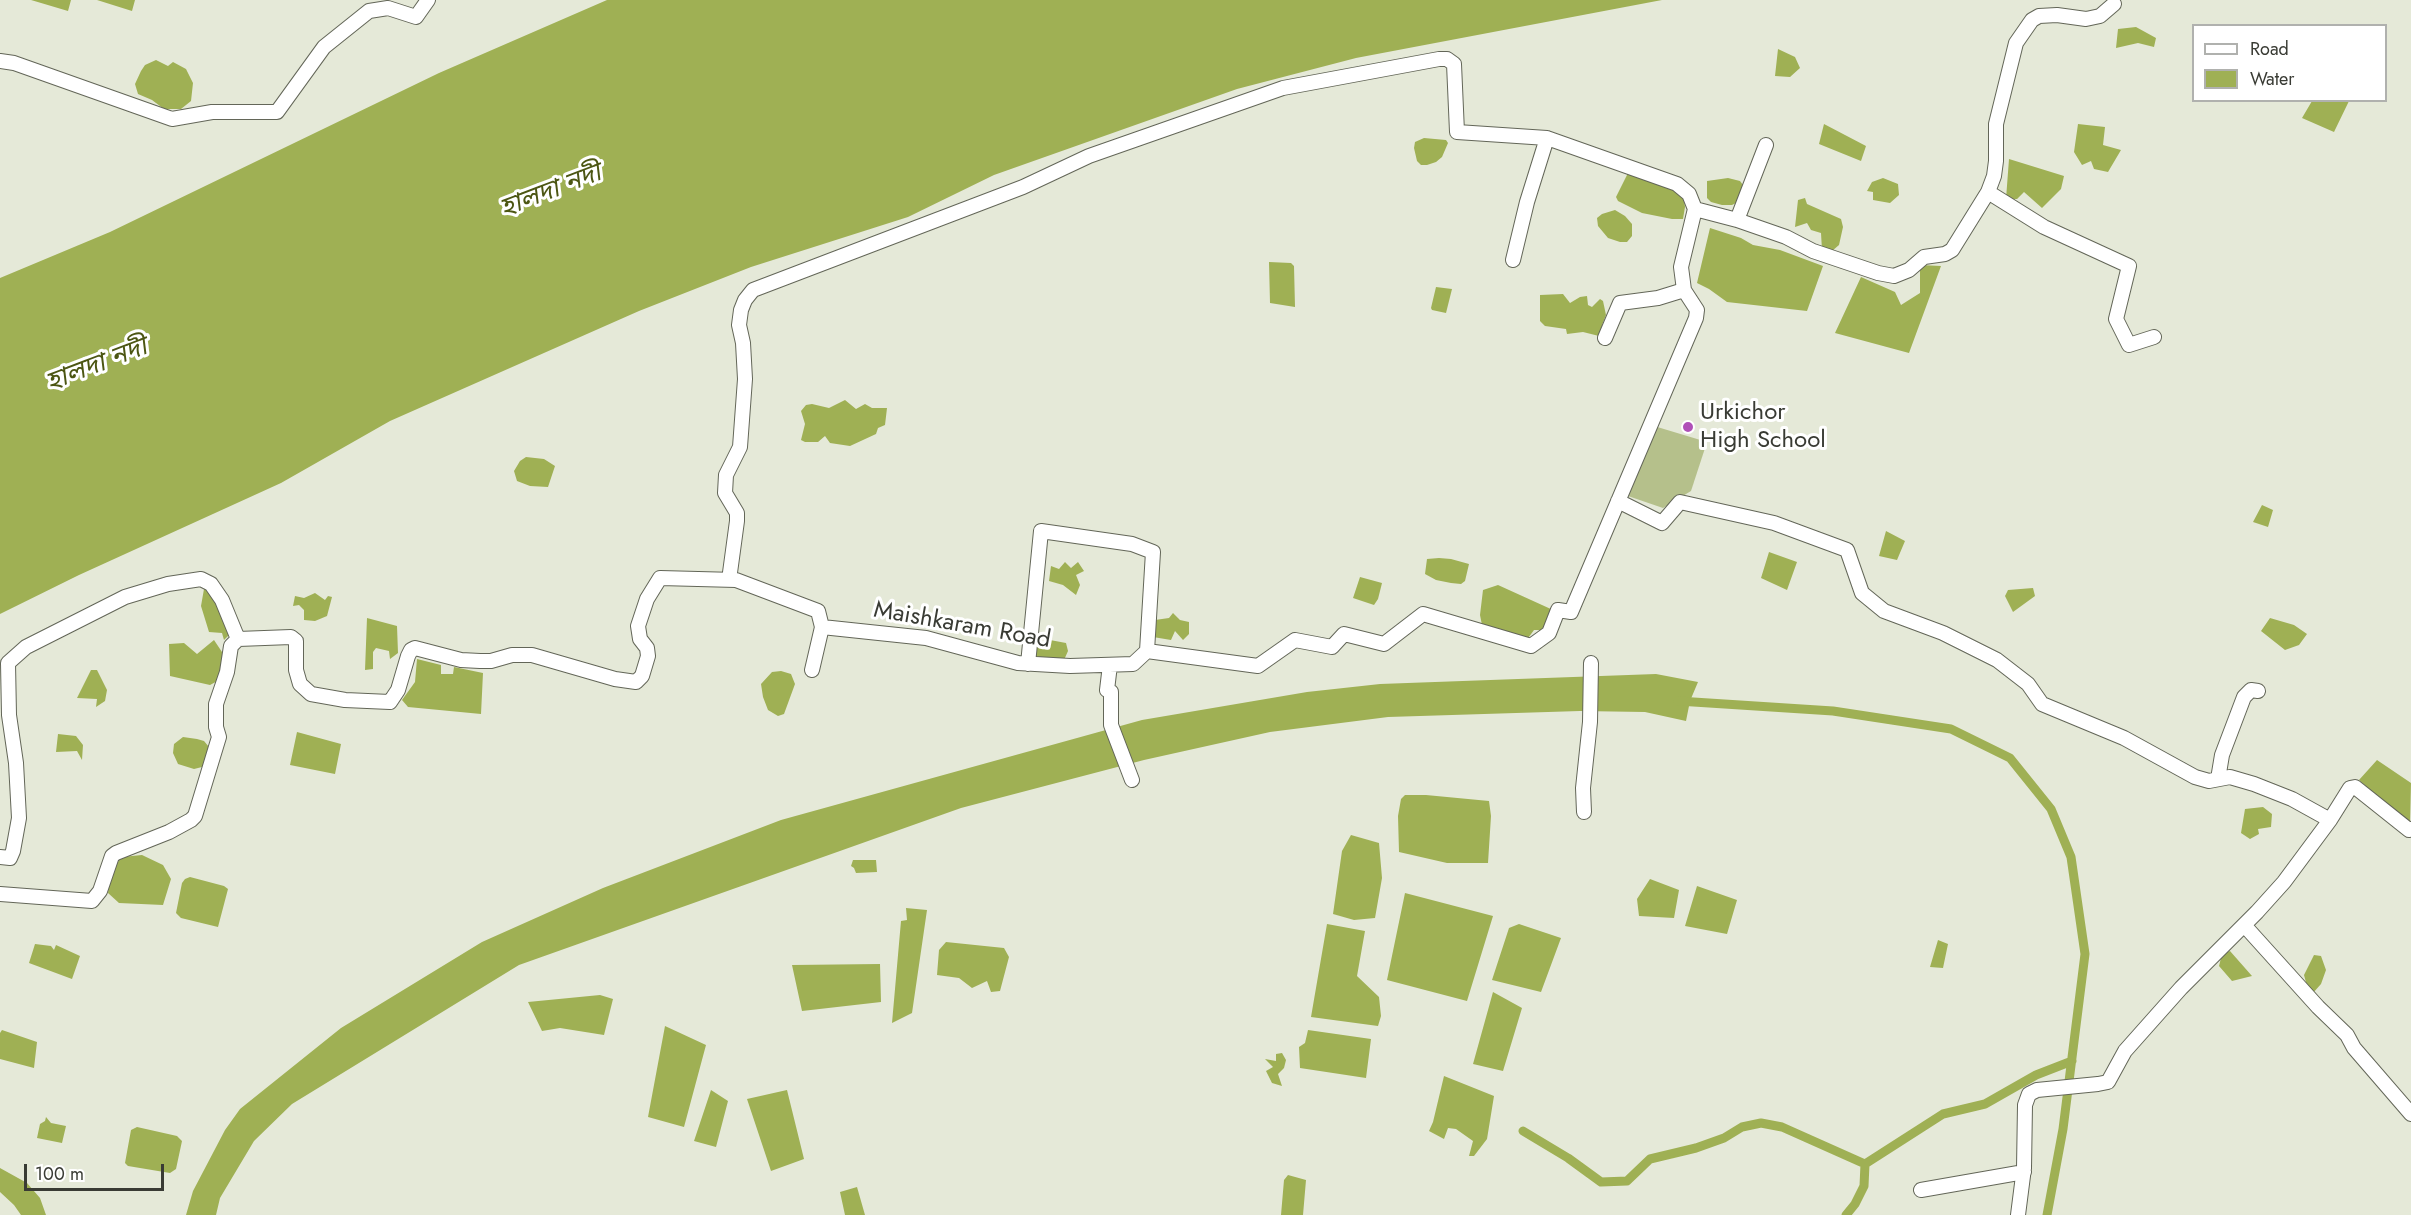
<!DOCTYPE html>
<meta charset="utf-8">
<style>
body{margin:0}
#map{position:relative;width:2411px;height:1215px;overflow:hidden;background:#e5e9d8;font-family:Jost,sans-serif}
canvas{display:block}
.legend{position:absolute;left:2192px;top:24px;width:195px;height:78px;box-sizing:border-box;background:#fff;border:2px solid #b0b1ae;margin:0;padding:8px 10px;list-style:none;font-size:18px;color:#393b34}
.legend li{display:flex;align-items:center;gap:12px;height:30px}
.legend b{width:30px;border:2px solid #b0b1ae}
.scale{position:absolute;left:24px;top:1164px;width:140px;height:27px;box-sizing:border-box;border:3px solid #393b34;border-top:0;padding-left:8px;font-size:18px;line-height:21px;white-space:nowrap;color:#393b34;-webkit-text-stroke:4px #fff;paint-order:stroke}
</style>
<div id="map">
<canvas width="2411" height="1215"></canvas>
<ul class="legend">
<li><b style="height:8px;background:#fff"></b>Road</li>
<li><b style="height:16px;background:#9fb054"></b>Water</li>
</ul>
<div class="scale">100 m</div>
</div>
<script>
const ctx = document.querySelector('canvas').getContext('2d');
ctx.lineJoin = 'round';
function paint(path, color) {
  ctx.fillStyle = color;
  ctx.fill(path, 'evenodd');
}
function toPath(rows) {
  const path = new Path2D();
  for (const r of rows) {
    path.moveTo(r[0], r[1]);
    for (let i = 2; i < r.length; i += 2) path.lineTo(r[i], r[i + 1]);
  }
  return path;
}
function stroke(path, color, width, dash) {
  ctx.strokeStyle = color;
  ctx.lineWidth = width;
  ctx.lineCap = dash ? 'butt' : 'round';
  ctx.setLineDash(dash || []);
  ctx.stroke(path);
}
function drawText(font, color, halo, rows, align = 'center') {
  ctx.font = font + ' Jost,"Noto Sans Bengali",sans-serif';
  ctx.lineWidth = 6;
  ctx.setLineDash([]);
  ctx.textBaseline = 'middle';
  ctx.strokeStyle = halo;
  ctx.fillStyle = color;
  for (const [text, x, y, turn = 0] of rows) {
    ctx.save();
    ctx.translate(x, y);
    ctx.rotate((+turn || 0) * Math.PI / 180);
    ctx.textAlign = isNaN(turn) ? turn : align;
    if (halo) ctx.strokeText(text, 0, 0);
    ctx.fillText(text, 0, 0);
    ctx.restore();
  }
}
const green = toPath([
 [1654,426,1707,442,1691,491,1663,508,1625,495]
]);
const water = toPath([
 [31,0,71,0,68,11],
 [97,0,135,0,132,11],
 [607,0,1662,0,1356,58,1237,89,994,175,908,217,751,267,639,311,390,421,281,483,79,575,0,614,0,278,110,232,439,73],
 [2136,27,2156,38,2154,47,2138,43,2116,48,2118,29],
 [1778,49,1795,57,1800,68,1790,77,1775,76],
 [156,60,168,66,173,62,186,69,193,83,191,101,181,109,164,109,152,100,138,94,135,84,141,71,145,65],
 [2312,101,2349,101,2334,132,2302,118],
 [1824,124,1866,146,1861,161,1819,144],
 [2078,124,2105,127,2103,145,2121,150,2108,172,2094,169,2091,161,2082,165,2074,152],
 [1424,138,1446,140,1448,143,1442,157,1436,162,1427,165,1421,165,1417,161,1414,148,1415,142],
 [2009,159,2064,176,2061,189,2042,208,2024,192,2017,199,2006,199],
 [1629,171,1683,194,1685,207,1683,219,1672,219,1642,213,1618,201,1616,197],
 [1728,178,1740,181,1743,185,1738,202,1732,205,1722,205,1711,202,1707,198,1707,181],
 [1883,178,1898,184,1899,195,1890,203,1873,200,1873,192,1867,191,1872,182],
 [1805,198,1807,204,1841,219,1843,227,1839,245,1832,251,1822,250,1821,233,1811,230,1807,223,1795,227,1798,200],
 [1615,210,1625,216,1632,224,1632,236,1627,242,1620,242,1608,238,1598,226,1597,218,1602,214],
 [1710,228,1741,238,1753,245,1780,250,1823,266,1807,311,1727,302,1709,289,1697,283],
 [1269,262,1291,263,1294,266,1295,307,1270,303],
 [1920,265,1941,266,1909,353,1835,333,1861,277,1895,292,1901,305,1920,293],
 [1436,287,1452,289,1446,313,1432,310,1431,308],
 [1563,294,1570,303,1580,297,1587,296,1588,305,1592,307,1600,299,1603,301,1606,315,1602,325,1604,333,1599,336,1583,332,1567,334,1566,329,1545,326,1540,321,1540,295],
 [845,400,856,409,865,404,872,408,887,408,885,425,878,428,876,434,850,446,830,443,825,436,818,442,805,442,801,440,805,424,801,411,806,405,812,404,829,408],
 [526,457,544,459,555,466,548,487,530,486,517,481,514,471,520,461],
 [2262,505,2273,510,2268,527,2253,522],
 [1886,531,1905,541,1897,560,1879,556],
 [1769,552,1797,562,1787,590,1761,578],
 [1439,558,1451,559,1469,564,1465,581,1461,584,1451,583,1436,580,1425,574,1427,559],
 [1065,562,1071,568,1078,562,1084,571,1076,575,1080,585,1076,595,1063,585,1049,581,1051,566,1059,569],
 [1360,577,1382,583,1378,599,1374,605,1353,598],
 [1498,585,1553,610,1542,630,1534,630,1526,641,1483,630,1480,615,1483,590],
 [2033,588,2035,596,2013,612,2005,596,2008,590],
 [204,589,210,589,232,632,224,640,222,633,209,632,201,606],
 [315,593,325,600,328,596,332,597,327,616,315,621,304,620,304,610,299,605,293,606,295,596,304,598],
 [1173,613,1180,620,1189,622,1189,634,1183,640,1175,631,1171,640,1153,637,1155,620,1169,618],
 [367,618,397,626,398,653,390,659,389,651,376,648,373,652,373,669,365,670],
 [2270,618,2294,625,2307,634,2299,645,2285,650,2261,631],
 [214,640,226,658,223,678,210,685,170,676,169,644,184,643,197,654],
 [1050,640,1066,643,1068,651,1064,660,1036,658,1032,646],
 [417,659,441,665,441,674,453,674,454,667,483,673,481,714,408,707,402,700,415,682],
 [91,670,97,670,107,690,105,701,96,707,97,699,77,698],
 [781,671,791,674,795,684,784,714,778,716,768,710,763,697,761,684,772,672],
 [1656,674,1698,682,1690,701,1686,721,1645,712,1580,711,1388,717,1270,732,1144,760,961,808,519,965,292,1104,254,1141,220,1198,216,1215,186,1215,193,1191,225,1130,240,1109,341,1028,482,942,603,888,781,820,1142,720,1307,692,1380,684],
 [297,732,341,744,335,774,290,765],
 [58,734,76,736,83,745,82,760,77,751,56,752],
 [183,737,197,739,204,741,209,747,206,766,194,769,178,764,173,753,174,744],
 [2377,760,2411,783,2410,825,2359,780],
 [1405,795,1426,795,1489,801,1491,816,1488,863,1447,863,1399,852,1398,816,1401,799],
 [2263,807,2272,814,2271,827,2258,829,2259,834,2250,839,2241,833,2245,809],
 [1351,835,1379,843,1382,878,1375,918,1354,920,1333,914,1342,851],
 [142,855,163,865,171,879,163,905,119,903,108,893,110,871,122,857],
 [853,860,876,860,877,872,856,873,854,868,851,866],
 [190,877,224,886,228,889,218,927,181,918,176,913,182,883,185,879],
 [1650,879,1679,890,1674,918,1639,916,1637,899],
 [1697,886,1737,900,1727,934,1685,926],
 [1405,893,1493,916,1467,1001,1387,980],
 [906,908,927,910,912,1013,892,1023,901,921,907,920],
 [1327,924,1365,931,1357,976,1379,997,1381,1016,1378,1026,1311,1017],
 [1519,924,1561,938,1541,992,1492,980,1509,928],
 [1938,940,1948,944,1943,968,1930,967],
 [946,942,1004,948,1009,957,1000,991,991,992,987,981,972,988,959,978,937,975,939,950],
 [35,944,51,946,54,950,56,945,80,956,72,979,29,963],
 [2230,951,2252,976,2232,981,2219,966,2222,954],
 [2314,955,2321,956,2326,970,2321,984,2313,993,2308,990,2304,975],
 [880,964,881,1002,802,1011,792,965],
 [1493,992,1522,1008,1503,1071,1473,1064],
 [600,995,613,999,604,1035,560,1028,542,1031,528,1002],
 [665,1026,706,1045,684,1127,648,1117],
 [2,1030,37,1042,34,1068,0,1059,0,1033],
 [1308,1030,1371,1039,1366,1078,1300,1068,1299,1047,1305,1043],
 [1282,1053,1286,1060,1284,1068,1278,1074,1282,1086,1272,1083,1266,1071,1273,1067,1265,1059,1276,1061,1276,1054],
 [1444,1076,1494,1096,1487,1139,1474,1156,1469,1156,1473,1141,1456,1129,1448,1128,1444,1139,1429,1131,1433,1122],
 [711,1090,728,1101,716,1147,694,1141],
 [787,1090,804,1159,771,1171,747,1099],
 [46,1117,51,1123,66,1126,62,1143,37,1138,40,1124,45,1121],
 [137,1127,177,1136,182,1141,176,1169,170,1173,128,1166,125,1163,131,1130],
 [0,1168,27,1183,40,1198,46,1215,21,1215,14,1205,0,1192],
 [1288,1175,1306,1180,1303,1215,1281,1215,1284,1180],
 [857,1187,865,1215,845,1215,840,1192]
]);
const canal = toPath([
 [1678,701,1833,711,1951,729,2010,758,2051,809,2071,857,2085,954,2063,1129,2047,1215],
 [1523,1131,1568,1158,1601,1182,1627,1181,1650,1159,1696,1148,1724,1138,1742,1127,1761,1123,1782,1127,1865,1164,1943,1114,1985,1104,2036,1075,2072,1061],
 [1846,1215,1855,1204,1864,1186,1865,1164]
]);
const minor = toPath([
 [0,61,14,63,172,119,212,112,277,112,324,47,369,11,388,8,416,17,428,0],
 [1988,192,1994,176,1996,161,1996,124,2016,43,2032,20,2039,16,2057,15,2086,19,2100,16,2114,4],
 [1737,220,1766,145],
 [1513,260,1527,202,1547,138,1677,184,1689,194,1695,209],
 [1605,338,1620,303,1658,298,1684,290],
 [1618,501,1662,523,1680,502,1774,523,1847,550,1862,593,1884,611,1943,633,1997,660,2028,684,2042,704,2124,738,2195,777,2209,781,2230,777,2254,784,2292,799,2330,820,2284,882,2257,912,2181,988,2125,1051,2108,1082,2098,1084,2037,1090,2029,1094,2025,1105,2024,1168,2018,1215],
 [729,580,737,521,737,513,725,493,726,475,740,447,745,379,743,343,739,325,741,310,745,300,753,290,1023,187,1089,156,1283,88,1439,59,1447,59,1454,64,1457,132,1547,138],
 [1028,664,1041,531,1132,544,1153,552,1147,651],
 [1110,665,1107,690,1111,692,1111,725,1132,780],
 [812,670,822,627],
 [2218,779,2222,755,2244,697,2251,690,2258,691],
 [1584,812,1583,788,1590,722,1591,663],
 [2330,820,2350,788,2355,787,2409,830,2411,829],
 [0,857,10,858,13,851,19,818,16,763,9,715,8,663,26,647,125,597,168,584,201,579,211,584,222,600,238,639],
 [0,894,92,901,100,891,112,856,116,853,169,832,191,820,195,816,219,737,216,727,216,704,227,672,231,646,238,639,291,637,296,641,296,670,300,684,311,694,345,700,390,702,398,690,408,656,411,650,415,648,461,660,480,661,491,661,512,655,532,655,615,679,636,682,642,676,648,656,647,648,640,639,638,626,647,599,660,578,736,580,818,611,822,627,926,638,1018,663,1070,666,1133,664,1147,651,1258,666,1295,640,1332,647,1344,634,1384,644,1423,614,1531,646,1549,633,1558,610,1571,612,1696,318,1697,310,1684,290,1681,267,1695,209,1737,220,1786,237,1813,251,1878,273,1894,276,1909,270,1924,257,1945,254,1952,250,1988,192,2044,227,2129,266,2116,319,2129,345,2154,337],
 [2244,925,2318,1007,2347,1035,2354,1048,2411,1114],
 [1921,1190,2024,1172]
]);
const markers = [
 [1688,427,6,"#b050b8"]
];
const poiNames = [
 ["Urkichor",1700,413],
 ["High School",1700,441]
];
const streetNames = [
 ["Maishkaram Road",962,626,10]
];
const waterNames = [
 ["হালদা নদী",551,192,-21],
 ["হালদা নদী",97,366,-21]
];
paint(green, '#b5c08b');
paint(water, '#9fb054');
stroke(canal, '#9fb054', 9);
stroke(minor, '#636658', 16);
stroke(minor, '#fff', 14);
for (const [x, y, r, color] of markers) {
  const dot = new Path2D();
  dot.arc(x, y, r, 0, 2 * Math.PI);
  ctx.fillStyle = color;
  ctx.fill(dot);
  stroke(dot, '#fff', 2);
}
drawText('24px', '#393b34', '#fff', poiNames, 'left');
drawText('24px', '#393b34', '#fff', streetNames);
drawText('italic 26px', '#4c5613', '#fff', waterNames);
</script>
